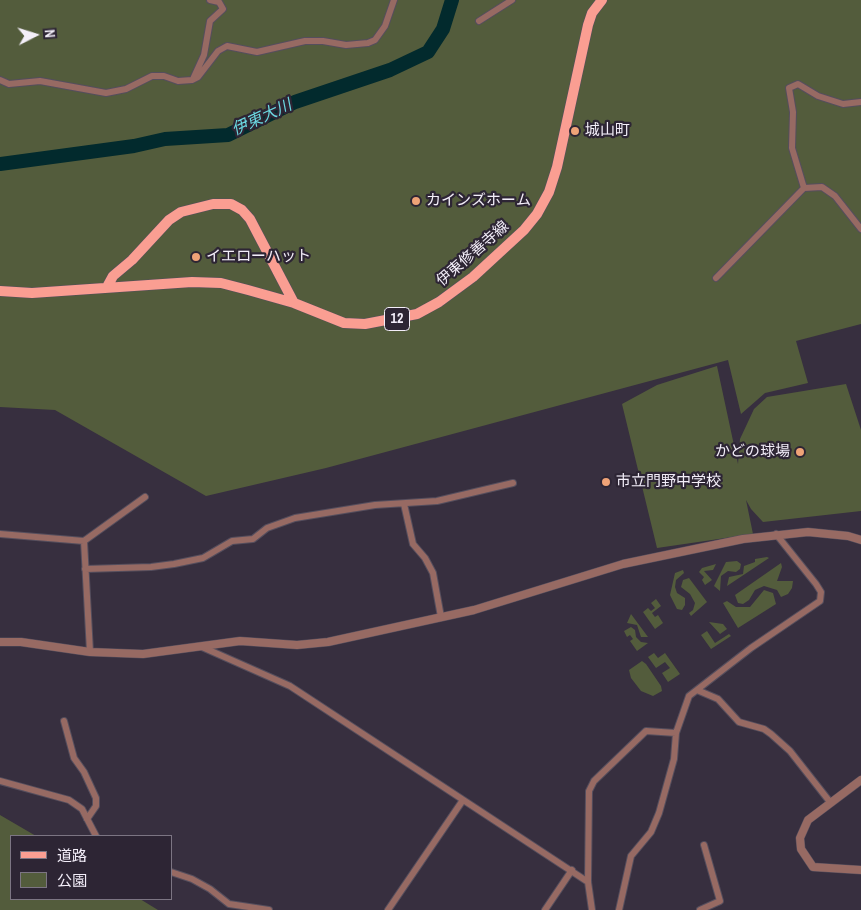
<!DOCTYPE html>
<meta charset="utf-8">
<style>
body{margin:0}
#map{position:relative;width:861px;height:910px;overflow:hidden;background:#372f3f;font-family:"Archivo Narrow","Noto Sans JP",sans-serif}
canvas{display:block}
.legend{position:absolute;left:10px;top:835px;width:162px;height:65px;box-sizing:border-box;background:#2d2534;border:1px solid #7c7583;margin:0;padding:6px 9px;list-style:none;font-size:15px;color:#f3eef9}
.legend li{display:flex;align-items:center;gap:10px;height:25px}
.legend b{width:25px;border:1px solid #7c7583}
.north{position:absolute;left:10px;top:10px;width:50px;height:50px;-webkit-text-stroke:4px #2d2534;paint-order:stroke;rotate:85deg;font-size:14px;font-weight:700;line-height:20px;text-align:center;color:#f3eef9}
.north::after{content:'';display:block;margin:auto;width:18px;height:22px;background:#f3eef9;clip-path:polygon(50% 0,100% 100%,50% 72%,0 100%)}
</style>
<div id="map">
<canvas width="861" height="910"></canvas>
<ul class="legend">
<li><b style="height:6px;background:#fa9e92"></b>道路</li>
<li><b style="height:14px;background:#535c3c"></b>公園</li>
</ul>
<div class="north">N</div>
</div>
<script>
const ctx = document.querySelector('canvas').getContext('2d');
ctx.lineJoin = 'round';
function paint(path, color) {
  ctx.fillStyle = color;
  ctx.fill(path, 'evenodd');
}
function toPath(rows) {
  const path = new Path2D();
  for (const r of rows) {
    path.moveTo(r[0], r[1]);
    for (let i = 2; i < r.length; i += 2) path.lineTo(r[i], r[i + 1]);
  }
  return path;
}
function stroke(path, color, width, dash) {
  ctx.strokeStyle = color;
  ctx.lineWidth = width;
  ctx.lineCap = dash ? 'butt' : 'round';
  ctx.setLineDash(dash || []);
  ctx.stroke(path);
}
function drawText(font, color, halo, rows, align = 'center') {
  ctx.font = font + ' "Archivo Narrow","Noto Sans JP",sans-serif';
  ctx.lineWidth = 4.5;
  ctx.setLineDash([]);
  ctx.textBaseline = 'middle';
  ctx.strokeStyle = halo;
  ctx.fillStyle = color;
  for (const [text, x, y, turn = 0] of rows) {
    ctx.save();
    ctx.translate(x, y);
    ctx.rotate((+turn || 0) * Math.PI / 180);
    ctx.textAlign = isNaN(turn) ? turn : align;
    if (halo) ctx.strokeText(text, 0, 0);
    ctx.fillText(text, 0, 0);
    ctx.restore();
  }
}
const green = toPath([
 [0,0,861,0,861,324,796,341,808,383,765,393,741,414,728,360,326,468,206,496,55,410,0,407],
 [717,366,738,464,740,439,754,409,767,397,846,384,861,430,861,511,763,522,751,509,746,500,753,534,657,548,622,404,657,385],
 [767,557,769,558,727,586,729,577,743,574,744,566,755,562,755,559],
 [737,561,741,564,740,569,736,572,728,571,721,576,720,591,714,586,726,562],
 [781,563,782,567,777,581,793,581,792,588,788,594,781,597,777,590,764,586,755,590,749,600,743,604,738,603,735,595],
 [716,564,713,570,704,571,712,580,705,585,702,580,704,577,699,572,702,568],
 [683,570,684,573,676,580,675,587,677,593,685,598,685,605,682,610,677,609,670,595,675,573],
 [689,578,707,602,691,616,689,613,693,610,695,603,690,594,681,587,683,580],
 [764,590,773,593,776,604,738,628,723,603,727,601,736,607,750,607],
 [656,599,661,606,652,613,655,617,658,615,663,623,655,629,643,612,648,608,651,611,655,608,651,603],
 [631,614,648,637,641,637,637,625,627,623],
 [709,622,723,624,727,629,720,634],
 [631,627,635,630,636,637,641,642,648,643,637,651,630,641,633,639,630,635,627,637,624,631],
 [707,631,715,643,729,634,731,636,711,649,701,635],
 [654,653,658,658,665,653,680,674,668,682,662,673,670,668,665,662,656,668,648,657],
 [642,661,646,664,661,686,662,691,653,696,641,691,631,678,629,670],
 [0,815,36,836,11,836,11,899,140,899,158,910,0,910]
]);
const river = toPath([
 [0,164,134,146,165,139,228,135,295,102,390,70,428,52,443,29,452,0]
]);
const minor = toPath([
 [479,21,512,0],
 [193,79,204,55,210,21,223,9,219,2,210,0],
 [0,80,9,84,40,81,106,93,126,89,152,76,164,76,178,81,192,80,198,77,218,51,227,46,257,52,305,41,323,41,346,45,368,43,375,40,385,26,394,0],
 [861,102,843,104,818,96,798,84,789,88,793,112,792,148,804,188,822,187,835,196,861,229],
 [716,278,804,188],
 [404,504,413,544,425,558,433,573,441,617],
 [0,534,84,541,145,497],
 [84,541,90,652],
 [85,569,151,567,174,564,203,558,232,541,253,539,267,528,295,518,375,505,437,501,513,483],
 [202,647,290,686,588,882],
 [697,690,718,699,739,722,764,729,771,734,790,751,830,802],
 [64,721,74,758,84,772,96,798,96,806,87,819],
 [0,781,69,800,82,809,96,836],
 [171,872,192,879,210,889,229,904,269,910],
 [388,910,463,800],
 [545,910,572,870],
 [592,910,588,882,589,791,594,781,646,731,676,733],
 [619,910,631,856,651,832,659,813,674,759,676,733,689,696,751,648,820,601,821,592,816,584,776,534],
 [700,910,720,901,704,845]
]);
const tertiary = toPath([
 [0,642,21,642,90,652,143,654,240,641,297,645,328,642,474,610,623,564,743,539,808,532,848,536,861,540],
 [861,780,808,820,800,838,801,849,813,867,861,870]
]);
const primary = toPath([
 [107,287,113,276,132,260,169,220,181,212,213,204,231,204,242,210,250,219,294,303],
 [0,291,32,293,192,282,221,283,248,290,294,303,344,323,365,324,417,314,439,302,473,277,524,230,537,214,549,192,557,167,588,25,592,13,602,0]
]);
const markers = [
 [575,131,5,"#efa377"],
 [416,201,5,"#efa377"],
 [196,257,5,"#efa377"],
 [800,452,5,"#efa377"],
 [606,482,5,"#efa377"]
];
const shields = [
 [397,319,25]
];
const shieldNames = [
 ["12",397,319]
];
const poiNames = [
 ["城山町",585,131],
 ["カインズホーム",426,201],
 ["イエローハット",206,257],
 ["かどの球場",790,452,"right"],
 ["市立門野中学校",616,482]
];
const streetNames = [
 ["伊東修善寺線",473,254,-41]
];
const waterNames = [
 ["伊東大川",262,118,-25]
];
paint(green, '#535c3c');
stroke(river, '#022a2d', 14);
stroke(minor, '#554e5d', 8);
stroke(tertiary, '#554e5d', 9);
stroke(primary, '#554e5d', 11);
stroke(minor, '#976a63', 6);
stroke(tertiary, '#976a63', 8);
stroke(primary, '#fa9e92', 10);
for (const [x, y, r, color] of markers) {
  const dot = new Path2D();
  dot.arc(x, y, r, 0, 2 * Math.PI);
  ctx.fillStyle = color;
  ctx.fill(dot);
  stroke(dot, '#2d2534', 2);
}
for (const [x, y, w] of shields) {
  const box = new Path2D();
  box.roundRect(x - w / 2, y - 11.5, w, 23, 4);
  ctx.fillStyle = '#2d2534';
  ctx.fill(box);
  stroke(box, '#f3eef9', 1);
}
drawText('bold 14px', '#f3eef9', null, shieldNames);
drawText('15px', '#f3eef9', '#2d2534', poiNames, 'left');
drawText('15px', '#f3eef9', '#2d2534', streetNames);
drawText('italic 16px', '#6bd8e1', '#2d2534', waterNames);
</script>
